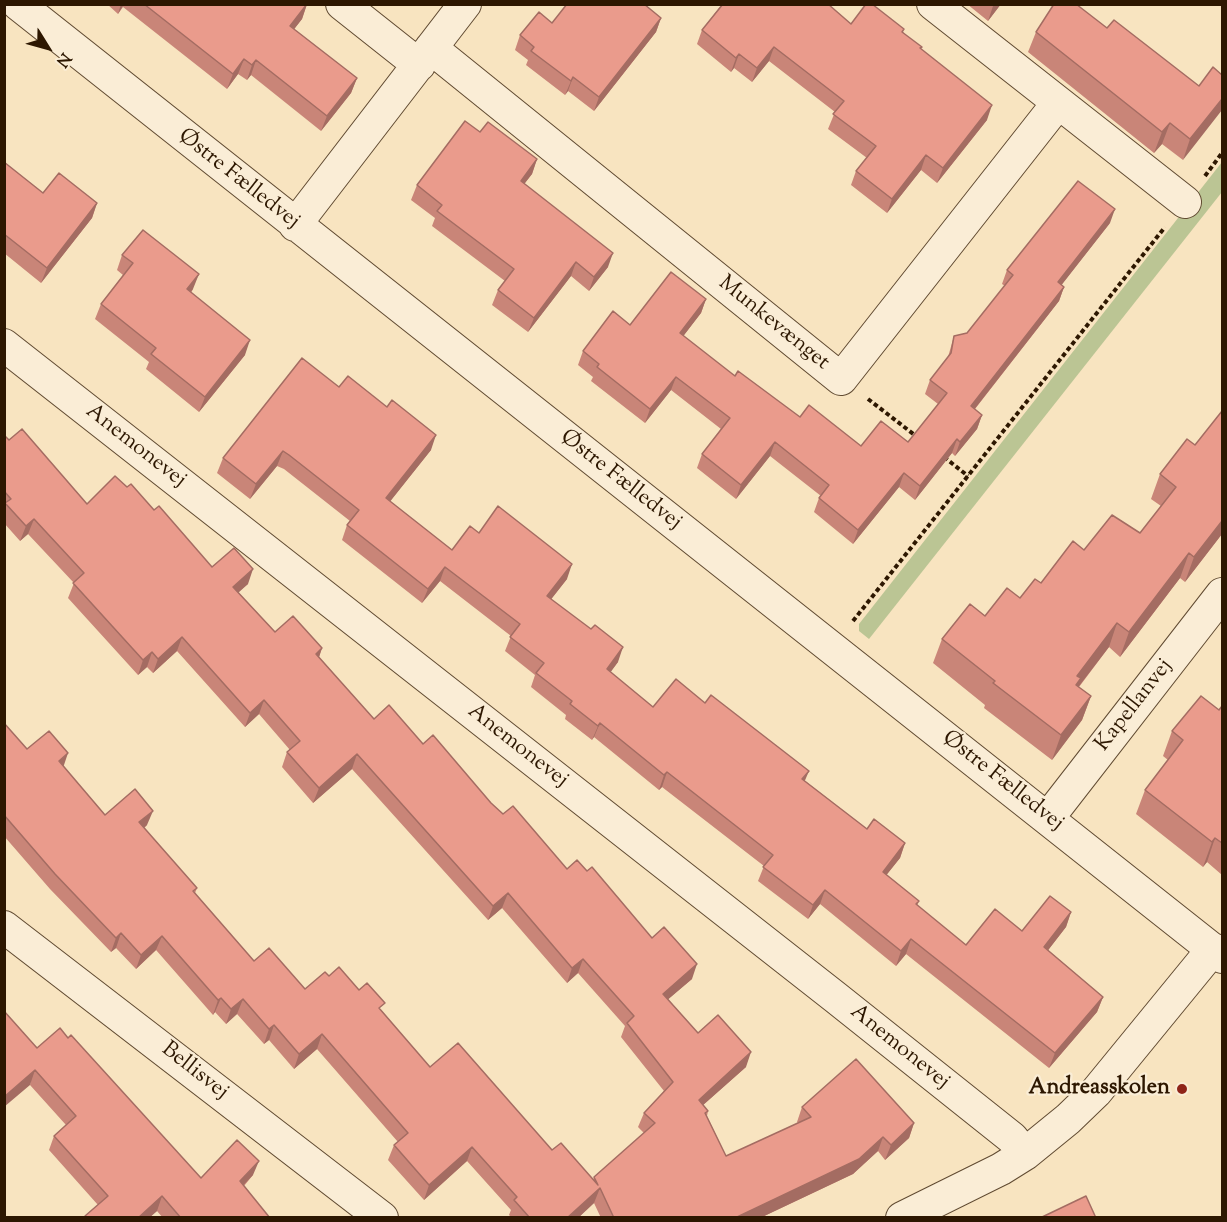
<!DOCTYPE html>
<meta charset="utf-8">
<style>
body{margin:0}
#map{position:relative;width:1227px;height:1222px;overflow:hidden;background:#f8e4c0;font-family:"Sorts Mill Goudy",serif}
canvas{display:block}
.frame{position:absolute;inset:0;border:6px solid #2d1701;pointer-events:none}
.north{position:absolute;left:18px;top:18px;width:60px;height:60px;-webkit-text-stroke:4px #faedd6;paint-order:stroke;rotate:127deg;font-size:16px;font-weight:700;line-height:24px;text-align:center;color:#2d1701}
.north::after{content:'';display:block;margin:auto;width:21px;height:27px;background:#2d1701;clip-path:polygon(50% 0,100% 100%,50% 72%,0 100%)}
</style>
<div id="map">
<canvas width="1227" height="1222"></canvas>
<div class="frame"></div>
<div class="north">N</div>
</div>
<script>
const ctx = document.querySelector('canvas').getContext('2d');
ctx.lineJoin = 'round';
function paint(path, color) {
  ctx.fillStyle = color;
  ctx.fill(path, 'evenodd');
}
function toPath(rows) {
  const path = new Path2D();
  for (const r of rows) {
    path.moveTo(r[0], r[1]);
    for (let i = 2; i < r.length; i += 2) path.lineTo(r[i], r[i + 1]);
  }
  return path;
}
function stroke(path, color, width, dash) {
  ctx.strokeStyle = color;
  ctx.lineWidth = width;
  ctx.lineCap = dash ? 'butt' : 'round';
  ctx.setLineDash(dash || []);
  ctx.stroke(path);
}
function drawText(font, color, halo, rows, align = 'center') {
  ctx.font = font + ' "Sorts Mill Goudy",serif';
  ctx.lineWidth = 4.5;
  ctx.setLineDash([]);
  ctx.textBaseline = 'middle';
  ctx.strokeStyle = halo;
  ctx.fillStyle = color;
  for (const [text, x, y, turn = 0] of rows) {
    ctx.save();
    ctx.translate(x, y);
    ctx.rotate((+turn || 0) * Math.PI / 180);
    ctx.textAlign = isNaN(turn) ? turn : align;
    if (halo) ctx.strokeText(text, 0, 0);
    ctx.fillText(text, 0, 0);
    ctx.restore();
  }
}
const green = toPath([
 [1222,162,1222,192,869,639,859,631,859,624]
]);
const path = toPath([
 [1205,176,1222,153],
 [868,399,916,436],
 [944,457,968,476],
 [853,621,1165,227]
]);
const street = toPath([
 [18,4,1222,957],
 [342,4,419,65],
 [933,4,1185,202],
 [431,48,841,379,1058,103],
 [295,225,465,4],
 [4,345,835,997,1012,1138,1025,1154],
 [1048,818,1222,594],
 [4,927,382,1218],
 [902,1218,1001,1169,1025,1154,1068,1119,1096,1092,1213,949]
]);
const wall = toPath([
 [107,4,307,4,302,19,294,29,357,78,351,93,321,131,251,75,247,80,238,74,227,89,123,7,118,14],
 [722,4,828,4,851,24,903,32,921,49,987,120,937,183,921,170,887,213,851,185,856,171,867,158,828,129,835,112,769,61,752,82,734,68,731,72,697,44,702,30],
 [967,4,1001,4,988,21],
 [646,6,661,18,656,32,594,111,568,91,565,95,526,65,528,60,515,50,520,35,552,23],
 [1107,28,1199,86,1222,75,1183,160,1162,144,1154,153,1028,52,1036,32],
 [480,132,537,159,532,174,524,184,608,267,589,291,571,276,528,332,492,305,498,290,505,281,432,226,435,218,411,200,417,185],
 [4,162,43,193,97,203,92,218,41,283,4,253],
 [1110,223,1061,285,1064,287,1059,301,975,409,982,415,977,429,955,456,952,453,915,500,899,487,853,544,814,512,819,498,821,496,770,456,736,499,697,468,702,454,721,429,671,390,645,423,591,381,593,377,578,365,583,351,630,325,706,299,701,313,683,336,735,376,800,417,861,446,908,442,938,404,925,394,930,380,948,357,954,336,967,333,1005,286,1002,284,1007,270],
 [122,255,193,289,191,293,245,355,199,412,146,369,149,362,95,319,101,304,123,275,117,270],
 [339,387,431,450,390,501,452,550,479,533,567,579,551,599,618,662,610,672,653,707,705,703,867,829,905,843,900,858,886,875,919,901,917,906,966,945,1022,931,1071,912,1066,927,1048,950,1103,997,1097,1012,1049,1068,906,954,896,966,820,904,808,919,758,881,764,866,662,787,659,790,594,737,592,740,565,719,566,715,531,687,535,675,505,651,511,636,440,581,422,603,342,540,347,525,350,521,284,469,277,466,250,499,217,473,223,458],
 [1222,411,1222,534,1185,582,1180,578,1120,657,1109,647,1079,687,1091,696,1082,720,1052,760,984,708,985,705,933,663,942,639,1020,598,1041,583,1084,550,1140,533,1161,506,1151,499,1160,474,1195,445],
 [4,435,9,440,87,504,127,487,154,510,212,567,248,584,238,592,275,632,322,648,319,657,374,719,423,744,567,869,587,871,692,979,668,999,698,1033,746,1067,703,1105,708,1111,707,1116,726,1156,798,1123,797,1122,802,1107,914,1123,909,1138,885,1160,878,1151,853,1174,760,1218,601,1218,594,1203,578,1218,512,1218,509,1215,511,1210,467,1161,424,1200,388,1160,394,1145,398,1142,317,1049,294,1069,269,1040,264,1044,237,1014,226,1024,215,1012,213,1015,156,950,136,969,116,948,111,952,50,889,4,836,4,723,27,749,63,767,105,815,147,825,144,828,197,888,195,893,254,961,305,989,329,976,359,990,382,1011,430,1067,552,1150,593,1180,594,1177,644,1133,638,1127,644,1113,664,1091,621,1037,625,1026,578,973,567,983,502,908,488,920,352,769,313,803,282,767,287,752,290,750,259,714,245,727,177,651,153,673,147,667,138,675,68,598,74,583,28,534,20,541,4,523],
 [1222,706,1222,875,1207,862,1203,867,1136,814,1145,790,1168,760,1163,756,1172,731,1219,710],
 [68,1038,201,1178,253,1175,244,1186,270,1218,163,1218,157,1211,149,1218,85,1218,98,1205,49,1150,54,1136,66,1125,30,1085,37,1048]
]);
const shadedWall = toPath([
 [121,4,124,4,118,14],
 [307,4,302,19,285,41,290,26],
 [995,4,1001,4,988,21,993,6],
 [661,18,656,32,594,111,599,97],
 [774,47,769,61,752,82,757,68],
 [739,54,734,68,731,72,736,58],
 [244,59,238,74,227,89,233,74],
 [256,60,251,75,247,80,252,65],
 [573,77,568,91,565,95,571,81],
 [357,78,351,93,321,131,327,116],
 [1222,99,1222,110,1183,160,1190,139],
 [992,105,987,120,937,183,943,168],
 [1170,123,1162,144,1154,153,1162,132],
 [926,155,921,170,887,213,892,199],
 [537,159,532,174,515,196,521,181],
 [97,203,92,218,41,283,47,268],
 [1115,209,1110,223,1053,296,1058,282],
 [613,253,608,267,589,291,594,277],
 [576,262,571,276,528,332,534,318],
 [199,274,193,289,181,304,187,289],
 [1064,287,1059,301,966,420,971,406],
 [706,299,701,313,675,347,680,333],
 [250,340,245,355,199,412,205,397],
 [676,377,671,390,645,423,650,409],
 [982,415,977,429,955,456,960,442],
 [436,435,431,450,381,513,386,498],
 [957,439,952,453,915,500,920,486],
 [775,442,770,456,736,499,741,485],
 [283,451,277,466,250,499,256,484],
 [904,473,899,487,853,544,858,530],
 [34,519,28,534,20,541,26,526],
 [1222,521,1222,534,1185,582,1194,557],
 [1189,553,1180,578,1120,657,1129,632],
 [572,564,567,579,542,611,547,596],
 [445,567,440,581,422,603,428,589],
 [253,569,248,584,228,602,233,587],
 [1117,623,1109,647,1076,690,1072,703,1077,676],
 [182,637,177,651,153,673,158,659],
 [623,647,618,662,602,684,607,669],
 [322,648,317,663,316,654],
 [152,652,147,667,138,675,143,660],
 [1091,696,1082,720,1052,760,1061,735],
 [264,700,259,714,245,727,250,713],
 [600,723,594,737,592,740,598,726],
 [68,753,63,768,59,761],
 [357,754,352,769,313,803,319,788],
 [809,771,803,785,802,779],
 [667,772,662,787,659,790,664,775],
 [153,811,147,825,134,837,139,822],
 [1215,838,1207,862,1203,867,1212,842],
 [905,843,900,858,877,887,883,872],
 [825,890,820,904,808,919,813,905],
 [508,893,502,908,488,920,493,906],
 [1071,912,1066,927,1039,962,1044,947],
 [121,933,116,948,111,952,116,938],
 [162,936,156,950,136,969,141,955],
 [911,939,906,954,896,966,901,951],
 [583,959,578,973,567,983,572,968],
 [697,964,692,979,658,1008,663,994],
 [1103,997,1097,1012,1049,1068,1055,1053],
 [221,998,215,1012,213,1015,218,1000],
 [243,999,237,1014,226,1024,231,1009],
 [274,1025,269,1040,264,1044,269,1029],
 [322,1034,317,1049,294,1069,299,1054],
 [751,1052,746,1067,693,1114,699,1100],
 [35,1070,30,1085,4,1107,4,1097],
 [914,1123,909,1138,885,1160,891,1145],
 [883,1137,878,1151,853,1174,760,1218,735,1218],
 [472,1147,467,1161,424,1200,429,1185],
 [259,1161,253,1175,234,1195,240,1181],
 [600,1188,594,1203,578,1218,567,1218],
 [162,1196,157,1211,149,1218,138,1218]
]);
const building = toPath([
 [144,4,307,4,290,26,357,78,327,116,256,60,252,65,244,59,233,74,144,4],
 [567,4,644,4,661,18,599,97,573,77,571,81,531,51,534,47,520,35,539,12,552,23,567,4],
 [723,4,828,4,851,24,866,4,872,4,904,29,902,32,922,47,920,48,992,105,943,168,926,155,892,199,856,171,876,146,833,114,844,101,774,47,757,68,739,54,736,58,702,30,723,4],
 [1054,4,1076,4,1107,28,1114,20,1199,86,1213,67,1222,75,1222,99,1190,139,1170,123,1162,132,1036,32,1054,4],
 [465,121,480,132,488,122,537,159,521,181,613,253,594,277,576,262,534,318,498,290,514,269,437,211,442,205,417,185,465,121],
 [4,162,43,193,59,173,97,203,47,268,4,234,4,162],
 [1078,181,1115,209,1058,282,1064,287,971,406,982,415,960,442,957,439,920,486,904,473,858,530,819,498,829,485,775,442,741,485,702,454,730,418,676,377,650,409,597,367,599,364,583,351,613,311,630,325,671,272,706,299,680,333,735,376,738,371,800,417,809,405,861,446,881,421,908,442,947,393,930,380,951,353,954,336,967,333,1013,275,1007,270,1078,181],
 [143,230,199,274,187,289,250,340,205,397,151,354,156,348,101,304,133,263,122,255,143,230],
 [302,358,339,387,348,376,387,407,392,400,436,435,386,498,452,550,470,526,479,533,498,506,572,564,547,596,591,629,595,625,623,647,607,669,653,707,676,679,705,703,711,695,809,771,802,779,867,829,874,819,905,843,883,872,919,901,916,904,966,945,995,909,1022,931,1050,896,1071,912,1044,947,1103,997,1055,1053,911,939,901,951,825,890,813,905,763,867,773,855,667,772,664,775,600,723,598,726,570,704,572,701,536,673,544,663,510,637,520,624,445,567,428,589,347,525,359,510,289,455,283,451,256,484,223,458,302,358],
 [1222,411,1222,521,1194,557,1189,553,1129,632,1117,623,1077,676,1081,678,1076,685,1091,696,1061,735,993,683,995,681,942,639,970,604,985,616,1007,588,1020,598,1035,579,1041,583,1073,541,1084,550,1112,515,1140,533,1176,487,1160,474,1187,439,1195,445,1222,411],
 [22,429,87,504,115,476,127,487,131,484,154,510,159,506,212,567,234,548,253,569,233,587,275,632,293,616,322,648,316,654,374,719,389,705,423,744,433,735,491,803,503,814,513,806,567,869,577,860,587,871,592,867,652,938,664,927,697,964,663,994,698,1033,718,1015,751,1052,699,1100,708,1111,705,1113,726,1156,811,1117,802,1107,856,1059,914,1123,891,1145,883,1137,859,1159,735,1218,614,1218,600,1188,567,1218,530,1218,514,1200,517,1197,472,1147,429,1185,394,1145,408,1133,322,1034,299,1054,274,1025,269,1029,243,999,231,1009,221,998,218,1000,162,936,141,955,121,933,116,938,55,874,4,815,4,723,27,749,49,731,68,753,59,761,105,815,135,789,153,811,139,822,197,888,193,891,254,961,269,948,305,989,325,972,329,976,339,967,359,990,367,983,385,1003,379,1008,430,1067,458,1043,552,1150,561,1143,598,1185,594,1177,655,1123,644,1113,673,1082,627,1023,634,1016,583,959,572,968,508,893,493,906,357,754,319,788,287,752,300,741,264,700,250,713,182,637,158,659,152,652,143,660,73,583,84,573,34,519,26,526,5,503,11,499,4,491,4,435,9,440,22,429],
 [1201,696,1219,710,1222,706,1222,843,1215,838,1212,842,1145,790,1183,740,1172,731,1201,696],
 [4,1011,37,1048,60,1028,68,1038,71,1035,201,1178,237,1140,259,1161,240,1181,270,1218,181,1218,162,1196,138,1218,86,1218,85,1216,108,1196,54,1136,76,1116,35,1070,4,1097,4,1011],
 [1086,1196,1096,1218,1040,1218,1086,1196]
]);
const markers = [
 [1182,1089,6,"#8f2418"]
];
const streetNames = [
 ["Østre Fælledvej",238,180,38],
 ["Munkevænget",773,324,39],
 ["Anemonevej",135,447,38],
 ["Østre Fælledvej",620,481,38],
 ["Kapellanvej",1135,706,-52],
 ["Anemonevej",517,747,38],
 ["Østre Fælledvej",1002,782,38],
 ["Anemonevej",899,1048,39],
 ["Bellisvej",194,1072,38]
];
const poiNames = [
 ["Andreasskolen",1170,1089]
];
paint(green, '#bbc594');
stroke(street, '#604a31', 34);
stroke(path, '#2d1701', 4, [4.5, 3]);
stroke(street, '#faedd6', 32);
paint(wall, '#c98578');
paint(shadedWall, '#a46c62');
paint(building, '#ea9b8c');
stroke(building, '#a46c62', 1.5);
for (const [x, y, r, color] of markers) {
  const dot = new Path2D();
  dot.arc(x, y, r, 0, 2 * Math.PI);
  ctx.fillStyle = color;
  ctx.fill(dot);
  stroke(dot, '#faedd6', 2);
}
drawText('22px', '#2d1701', '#faedd6', streetNames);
drawText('bold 22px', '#2d1701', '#faedd6', poiNames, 'right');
</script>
